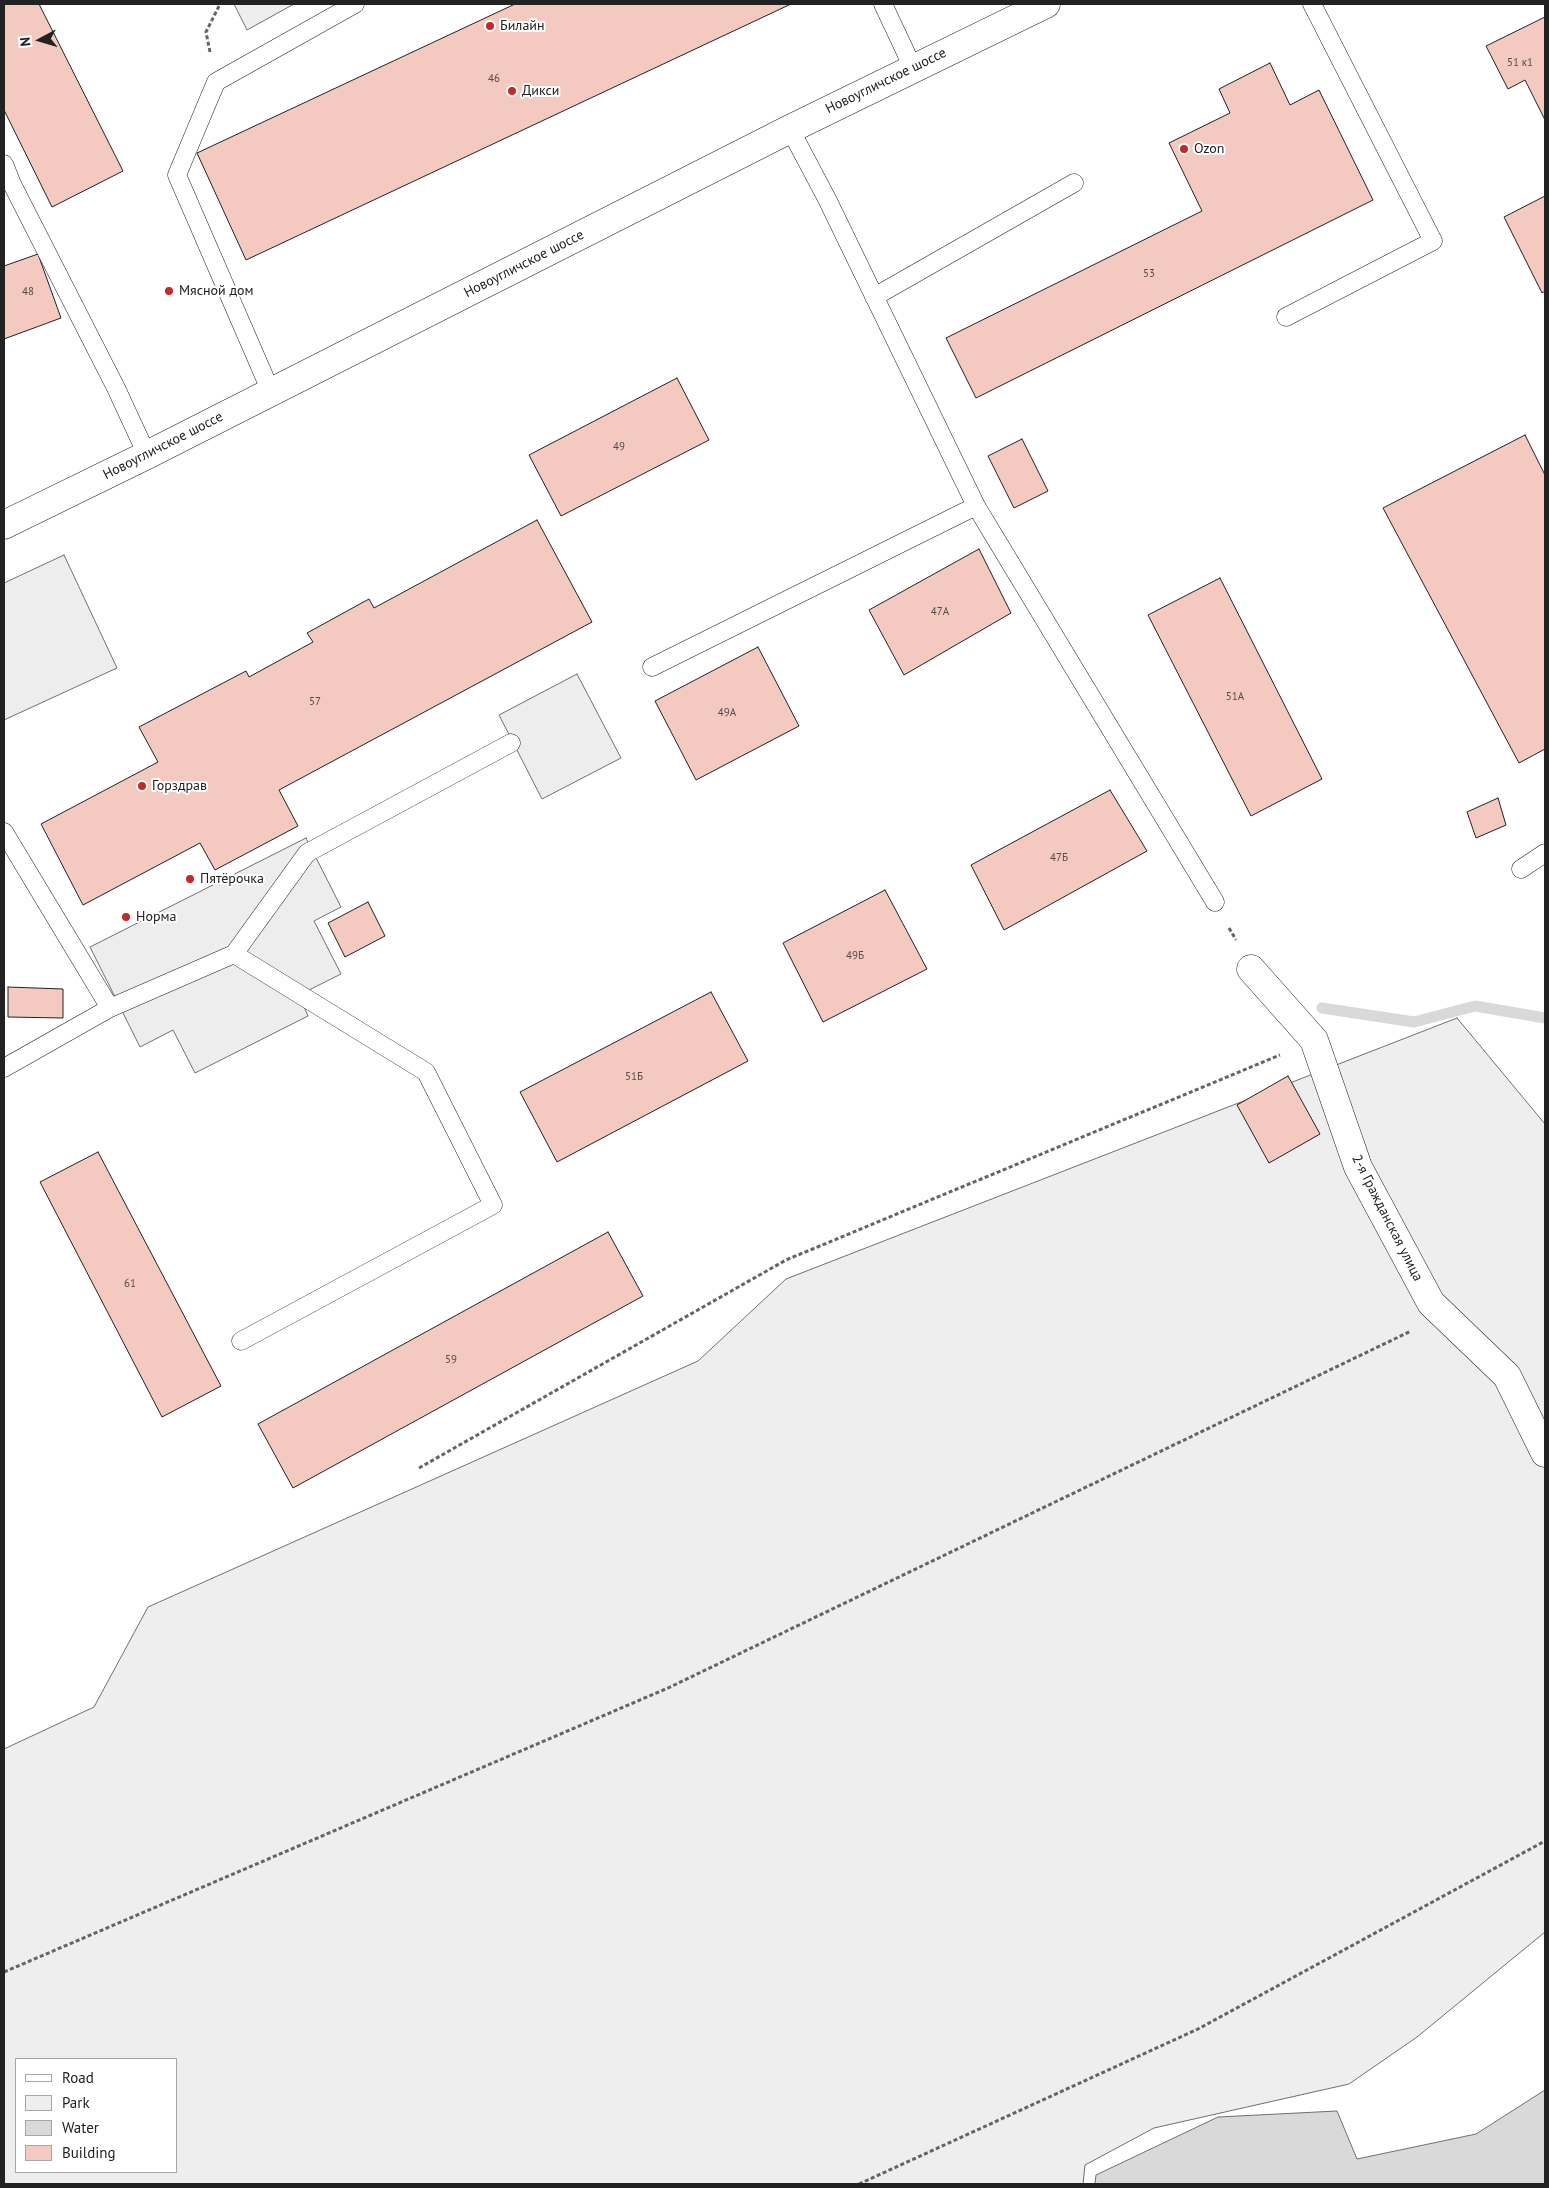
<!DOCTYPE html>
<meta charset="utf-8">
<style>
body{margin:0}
#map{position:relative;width:1549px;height:2188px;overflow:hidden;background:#fff;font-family:"PT Sans",sans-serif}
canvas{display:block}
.frame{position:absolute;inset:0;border:5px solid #222;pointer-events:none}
.legend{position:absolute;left:15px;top:2058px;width:162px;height:115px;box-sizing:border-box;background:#fff;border:1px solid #a7a7a7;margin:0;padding:6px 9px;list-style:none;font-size:15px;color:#222}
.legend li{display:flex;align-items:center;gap:10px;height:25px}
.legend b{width:25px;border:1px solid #a7a7a7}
.north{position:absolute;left:15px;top:15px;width:50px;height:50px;-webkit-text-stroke:4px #fff;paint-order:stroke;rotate:264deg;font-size:14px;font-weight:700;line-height:20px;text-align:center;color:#222}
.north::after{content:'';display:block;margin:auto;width:18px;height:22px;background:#222;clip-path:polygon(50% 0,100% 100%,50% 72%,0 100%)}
</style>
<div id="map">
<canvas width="1549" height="2188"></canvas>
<div class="frame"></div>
<ul class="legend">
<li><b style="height:6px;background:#fff"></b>Road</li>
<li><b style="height:14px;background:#eee"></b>Park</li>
<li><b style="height:14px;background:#d9d9d9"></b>Water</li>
<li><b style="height:14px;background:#f3c9c0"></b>Building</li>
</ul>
<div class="north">N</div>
</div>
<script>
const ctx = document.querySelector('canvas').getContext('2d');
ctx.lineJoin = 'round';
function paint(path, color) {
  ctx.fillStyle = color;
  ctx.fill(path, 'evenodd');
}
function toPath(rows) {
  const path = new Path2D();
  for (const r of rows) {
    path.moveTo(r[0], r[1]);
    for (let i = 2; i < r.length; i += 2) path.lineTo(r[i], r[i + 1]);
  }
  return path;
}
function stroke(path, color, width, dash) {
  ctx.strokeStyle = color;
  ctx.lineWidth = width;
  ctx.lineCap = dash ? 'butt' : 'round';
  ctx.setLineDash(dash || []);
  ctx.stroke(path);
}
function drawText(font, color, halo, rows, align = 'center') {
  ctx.font = font + ' "PT Sans",sans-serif';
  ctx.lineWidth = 4;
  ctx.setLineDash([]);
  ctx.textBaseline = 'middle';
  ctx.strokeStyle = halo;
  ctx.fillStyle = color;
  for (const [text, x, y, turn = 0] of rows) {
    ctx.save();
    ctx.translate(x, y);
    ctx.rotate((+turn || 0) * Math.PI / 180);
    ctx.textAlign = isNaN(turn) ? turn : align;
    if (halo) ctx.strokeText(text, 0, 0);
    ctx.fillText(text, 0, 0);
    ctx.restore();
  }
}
const green = toPath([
 [234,4,294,4,247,30,234,4],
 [1457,1018,1545,1124,1545,1932,1417,2037,1349,2084,1154,2128,1085,2165,1083,2184,4,2184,4,1749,94,1707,148,1607,698,1361,786,1279,1457,1018],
 [16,2059,176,2059,176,2172,16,2172,16,2059]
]);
const parking = toPath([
 [64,555,117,668,4,720,4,583,64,555],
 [577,674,621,758,542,799,499,715,577,674],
 [306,838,341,907,314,921,341,974,299,995,308,1016,195,1073,173,1030,140,1047,90,947,306,838]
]);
const water = toPath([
 [1545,2090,1545,2184,1095,2184,1096,2175,1218,2117,1337,2111,1357,2159,1476,2134,1545,2090]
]);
const stream = toPath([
 [1322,1008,1414,1022,1475,1006,1545,1018]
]);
const building = toPath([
 [4,4,39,4,123,171,52,207,4,110,4,4],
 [515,4,791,4,246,260,197,153,515,4],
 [1545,17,1545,120,1525,80,1508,89,1486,46,1545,17],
 [1270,63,1290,105,1319,90,1373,200,976,398,946,338,1202,211,1169,143,1230,113,1219,89,1270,63],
 [1545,196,1545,291,1542,293,1504,217,1545,196],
 [38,254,61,318,4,339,4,266,38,254],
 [677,378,709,440,561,516,529,455,677,378],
 [1525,435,1545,475,1545,749,1519,763,1383,508,1525,435],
 [1022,439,1048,491,1014,508,988,456,1022,439],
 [537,520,592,622,279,790,298,826,215,870,200,843,83,905,41,824,158,762,139,727,246,671,249,677,313,642,307,633,369,599,374,608,537,520],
 [979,549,1011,613,904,675,869,610,979,549],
 [1220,578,1322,779,1251,816,1148,615,1220,578],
 [758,647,799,726,696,780,655,701,758,647],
 [1110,790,1147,851,1004,930,971,865,1110,790],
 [1498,798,1506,825,1476,838,1467,812,1498,798],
 [885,890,927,969,823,1022,783,943,885,890],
 [368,902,385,936,345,957,328,923,368,902],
 [8,987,63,989,63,1018,8,1017,8,987],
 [711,992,748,1061,557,1162,520,1092,711,992],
 [1288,1076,1320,1134,1269,1163,1237,1105,1288,1076],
 [98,1152,221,1386,162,1417,40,1182,98,1152],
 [608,1232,643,1296,293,1488,258,1424,608,1232]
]);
const path = toPath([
 [210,52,206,32,220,4],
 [1229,928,1236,940],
 [419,1468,786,1260,1280,1055],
 [4,1972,668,1688,1411,1331],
 [859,2184,1198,2029,1545,1841]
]);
const lane = toPath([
 [883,4,913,68],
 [790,129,827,199,976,506,1215,902],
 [4,164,12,184,116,388,147,455],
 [874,297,1074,183],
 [1286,317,1433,241,1312,4],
 [271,392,177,175,216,82,355,4],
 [652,667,976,506],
 [4,832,110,1008,4,1068],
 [1521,869,1545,853],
 [234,954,307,853,511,743],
 [110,1008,234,954,426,1072,493,1205,241,1341]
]);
const street = toPath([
 [1251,969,1314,1040,1358,1167,1431,1303,1507,1376,1545,1453]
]);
const secondary = toPath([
 [4,525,147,455,790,129,1046,4]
]);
const markers = [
 [490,26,5,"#c62828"],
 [512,91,5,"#c62828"],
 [1184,149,5,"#c62828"],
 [169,291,5,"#c62828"],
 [142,786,5,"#c62828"],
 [190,879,5,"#c62828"],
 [126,917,5,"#c62828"]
];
const numberNames = [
 ["51 к1",1520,63],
 ["46",494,79],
 ["53",1149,274],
 ["48",28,292],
 ["49",619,447],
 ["47А",940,612],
 ["51А",1235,697],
 ["57",315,702],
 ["49А",727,713],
 ["47Б",1059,858],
 ["49Б",855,956],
 ["51Б",634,1077],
 ["61",130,1284],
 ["59",451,1360]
];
const poiNames = [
 ["Билайн",500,26],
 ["Дикси",522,91],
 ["Ozon",1194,149],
 ["Мясной дом",179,291],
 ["Горздрав",152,786],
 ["Пятёрочка",200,879],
 ["Норма",136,917]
];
const streetNames = [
 ["Новоугличское шоссе",886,81,-26],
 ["Новоугличское шоссе",524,264,-27],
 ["Новоугличское шоссе",163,446,-27],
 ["2-я Гражданская улица",1387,1218,63]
];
paint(green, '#eee');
stroke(green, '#6f6f6f', 1);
paint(parking, '#ededed');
stroke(parking, '#6f6f6f', 1);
paint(water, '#d9d9d9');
stroke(water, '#6f6f6f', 1);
stroke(stream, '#d9d9d9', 11);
paint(building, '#f3c9c0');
stroke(building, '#222', 1);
stroke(lane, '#222', 19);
stroke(street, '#222', 29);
stroke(secondary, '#222', 29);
stroke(path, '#646464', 3, [4, 2.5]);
stroke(lane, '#fff', 18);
stroke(street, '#fff', 28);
stroke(secondary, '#fff', 28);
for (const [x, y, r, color] of markers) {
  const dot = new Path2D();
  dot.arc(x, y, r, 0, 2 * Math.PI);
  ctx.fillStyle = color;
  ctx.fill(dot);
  stroke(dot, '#fff', 2);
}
drawText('11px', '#564c4a', null, numberNames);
drawText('14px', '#222', '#fff', poiNames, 'left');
drawText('14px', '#222', '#fff', streetNames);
</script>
